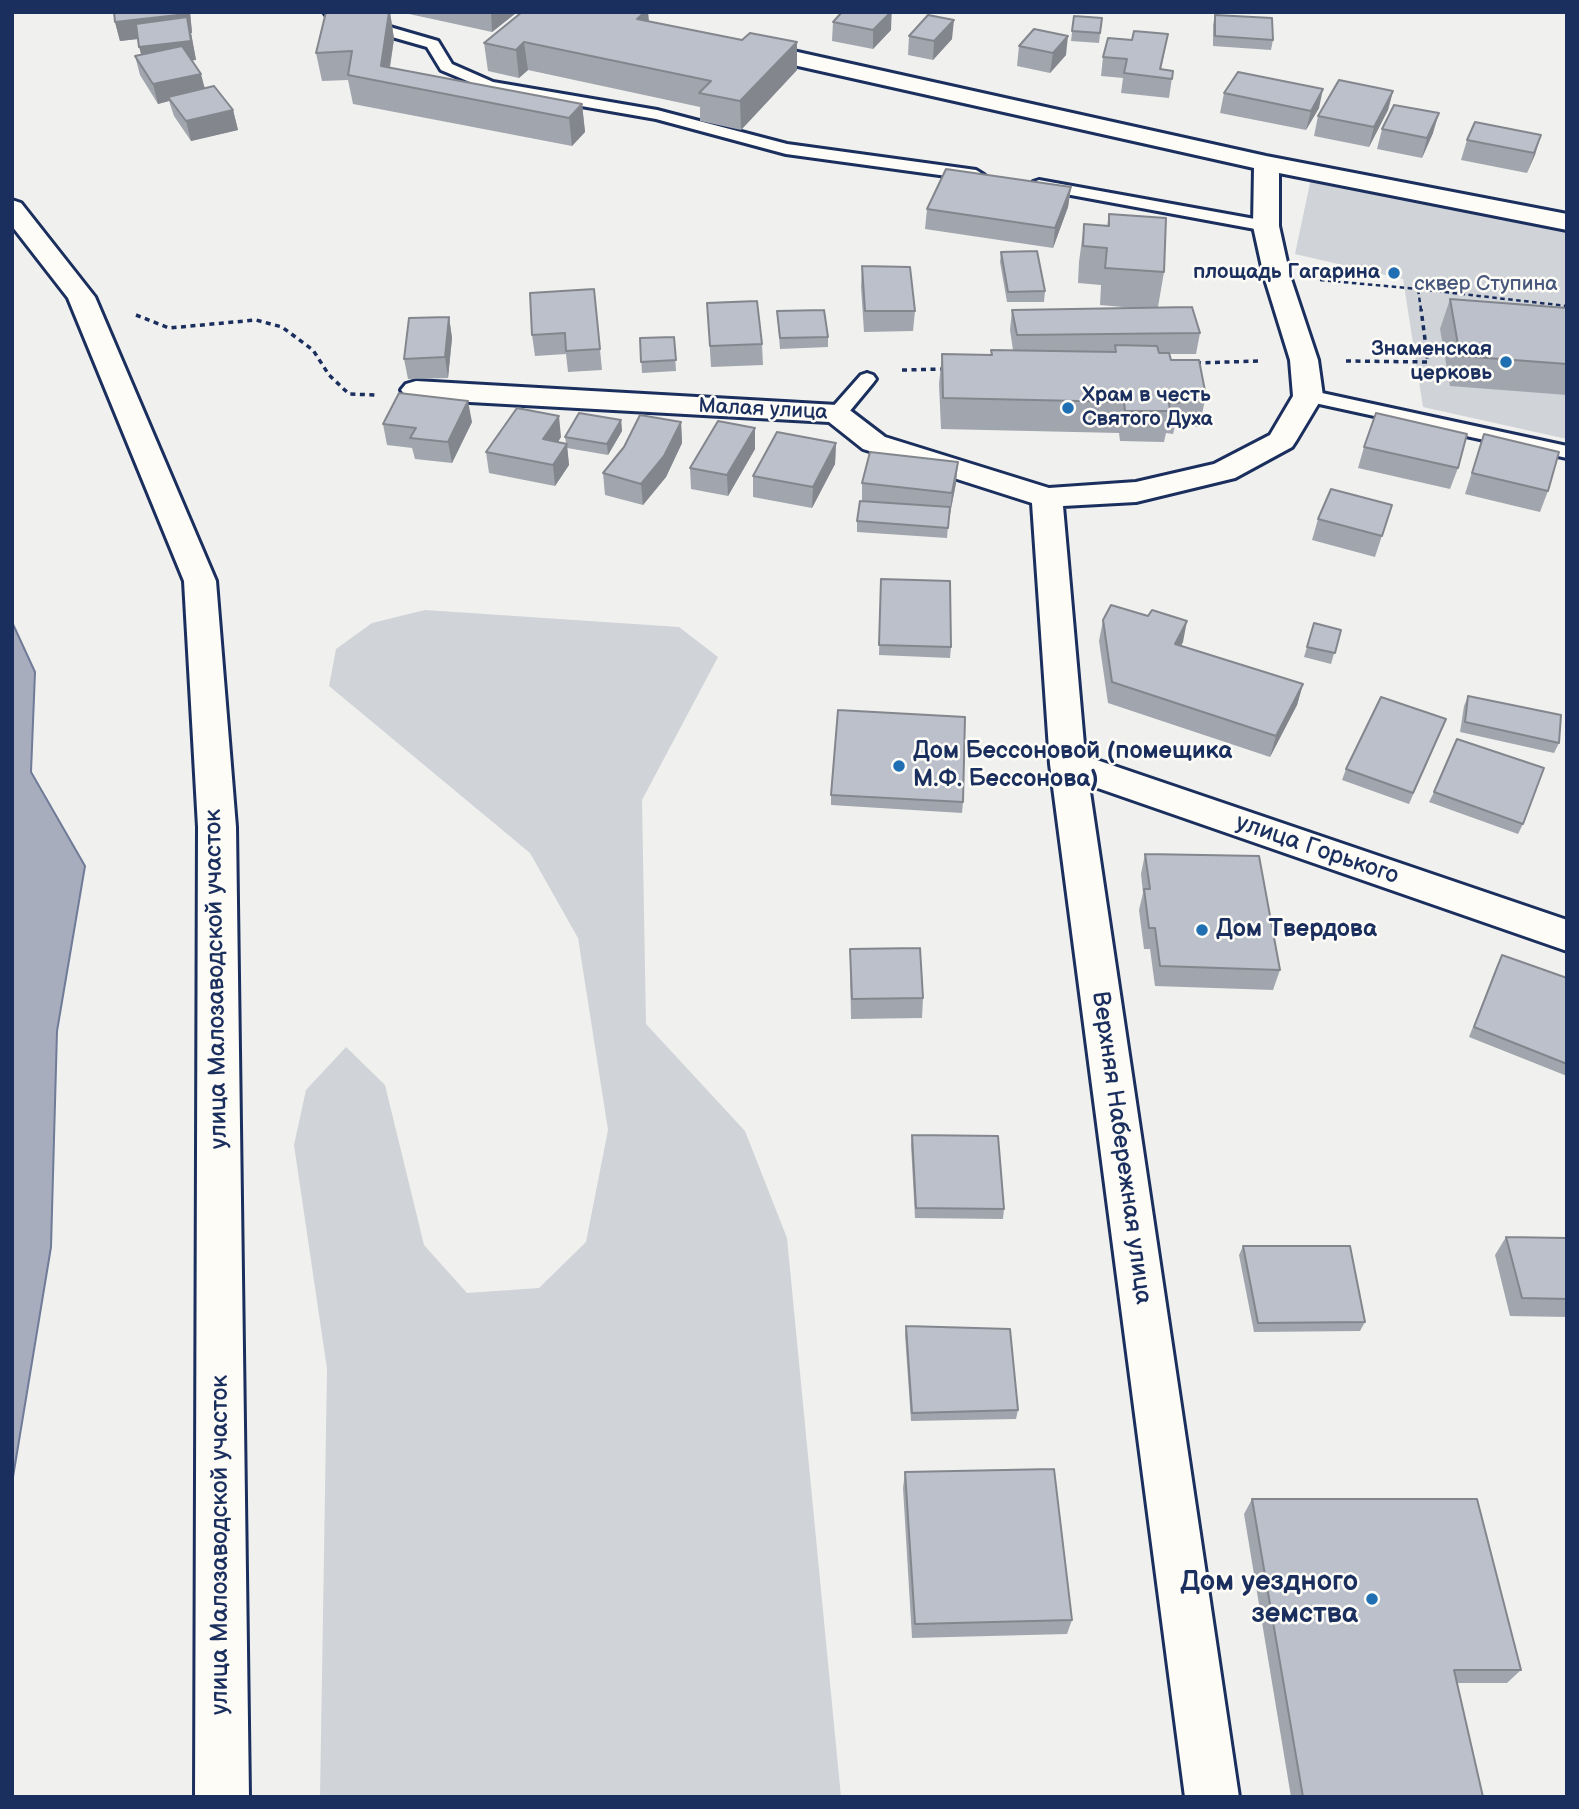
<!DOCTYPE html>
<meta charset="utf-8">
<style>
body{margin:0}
#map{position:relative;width:1579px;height:1809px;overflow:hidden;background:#f0f0ee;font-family:"Balsamiq Sans",sans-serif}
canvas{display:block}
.frame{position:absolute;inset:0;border:14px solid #1b2f5e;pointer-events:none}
</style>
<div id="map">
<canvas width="1579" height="1809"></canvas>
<div class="frame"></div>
</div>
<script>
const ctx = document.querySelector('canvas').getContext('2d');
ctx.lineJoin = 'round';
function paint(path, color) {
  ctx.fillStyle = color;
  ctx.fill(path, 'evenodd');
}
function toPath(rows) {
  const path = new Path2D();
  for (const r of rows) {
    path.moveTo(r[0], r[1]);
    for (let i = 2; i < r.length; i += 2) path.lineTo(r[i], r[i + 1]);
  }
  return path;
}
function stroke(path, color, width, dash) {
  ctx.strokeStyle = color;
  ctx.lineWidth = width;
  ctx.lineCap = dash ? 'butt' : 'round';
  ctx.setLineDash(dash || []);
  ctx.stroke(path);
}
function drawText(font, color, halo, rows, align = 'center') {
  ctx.font = font + ' "Balsamiq Sans",sans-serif';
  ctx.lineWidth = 5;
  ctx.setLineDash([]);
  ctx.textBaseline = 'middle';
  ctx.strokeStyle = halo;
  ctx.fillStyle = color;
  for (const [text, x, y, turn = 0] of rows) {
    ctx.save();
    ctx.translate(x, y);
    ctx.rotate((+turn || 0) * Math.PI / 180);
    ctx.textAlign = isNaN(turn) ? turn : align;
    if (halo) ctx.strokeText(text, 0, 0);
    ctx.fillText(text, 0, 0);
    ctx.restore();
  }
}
const green = toPath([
 [1314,164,1567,219,1567,439,1423,407,1403,279,1295,254],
 [425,610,679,627,718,657,642,800,646,1024,745,1131,787,1238,841,1797,320,1797,327,1369,294,1145,306,1090,346,1047,385,1085,424,1245,467,1293,539,1288,586,1242,608,1130,578,938,530,853,329,686,336,649,372,623]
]);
const water = toPath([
 [12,622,35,672,31,772,85,866,57,1031,51,1247,12,1483,12,622]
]);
const pathFar1 = toPath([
 [1320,280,1418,289],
 [1421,310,1418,289,1567,306]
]);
const path = toPath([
 [136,315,169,328,256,320,282,327,313,350,329,375,349,394,377,395],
 [1346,361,1428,362,1421,309],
 [1196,363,1260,361],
 [902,370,946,369]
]);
const lane = toPath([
 [324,12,338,12,438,41,452,64,493,82,657,110,787,144,976,170,984,175,976,180,786,154,656,119,489,90,441,70,427,47,329,19,324,12],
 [1039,180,1266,221,1274,226,1266,231,1033,188,1033,182,1039,180],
 [867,373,873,375,876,379,873,383,844,418,830,418,828,414,830,410,861,375,867,373],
 [1308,390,1567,446,1567,458,1301,400,1299,396,1301,392,1308,390]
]);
const street = toPath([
 [748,41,1266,156,1567,214,1567,230,1279,173,1279,226,1290,276,1318,360,1323,396,1296,441,1292,447,1235,478,1136,502,1063,506,1085,756,1567,920,1567,951,1089,785,1239,1797,1185,1797,1050,764,1032,503,863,449,829,422,416,399,406,396,401,390,406,384,416,381,837,405,847,408,885,437,1049,488,1136,482,1214,464,1270,435,1293,396,1290,360,1264,276,1253,226,1254,168,740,53,737,48,748,41]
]);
const secondary = toPath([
 [12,200,21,203,95,297,216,581,236,827,249,1797,195,1797,198,827,184,581,68,298,12,226,12,200]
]);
const wall = toPath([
 [114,12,190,12,192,33,191,33,196,60,192,60,205,88,233,110,238,130,191,141,174,116,169,101,158,104,140,75,135,56,141,54,138,39,120,41,115,22],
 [390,12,394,39,390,68,582,104,585,132,572,146,353,104,348,80,322,81,316,53],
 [400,12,516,12,516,13,492,32],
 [522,12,648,12,649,22,742,40,797,42,797,70,741,130,700,121,700,107,528,70,519,78,488,71,484,43],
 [842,12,892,12,891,30,873,49,832,41,833,22],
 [1215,15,1273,40,1271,50,1213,46,1213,25],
 [1074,16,1102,18,1099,43,1071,41],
 [1168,34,1161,70,1173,71,1169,98,1121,93,1123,78,1101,76,1103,57,1132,40],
 [909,36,952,39,933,60,908,55],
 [1019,46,1066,55,1050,73,1017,66],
 [1393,91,1388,110,1369,147,1314,136,1318,116],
 [1224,93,1319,108,1306,130,1220,113],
 [1382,129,1433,133,1422,158,1377,149],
 [1541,135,1527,173,1461,160,1467,140],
 [1071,187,1068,207,1053,248,925,229,927,209],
 [1109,214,1164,272,1158,307,1200,333,1196,354,1170,354,1171,360,1206,396,1199,427,1175,426,1173,434,1166,433,1164,442,1120,441,1119,433,941,429,939,384,942,354,991,355,991,350,1013,350,1010,330,1012,310,1134,308,1100,305,1101,285,1078,283,1079,262,1084,224,1107,226],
 [1001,252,1045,291,1044,302,1007,302,1000,262],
 [862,266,915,311,913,331,864,332,861,287],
 [594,289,602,370,568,372,566,354,535,356,532,335],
 [1450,299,1567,308,1567,395,1450,386,1440,329],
 [707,303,762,344,763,365,711,367],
 [777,311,828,337,828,347,780,349],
 [449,317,452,338,448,378,408,379,404,359],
 [674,337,676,371,642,373,640,338],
 [621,420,622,431,608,455,567,448,569,465,555,486,489,473,486,452,561,437,558,442,566,443,565,437],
 [472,422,452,463,415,459,412,448,387,445,383,424],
 [681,422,682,443,666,477,643,505,605,495,603,473],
 [1484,434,1548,491,1540,512,1465,494],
 [836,443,835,464,812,508,753,497,753,476],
 [1364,447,1458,468,1450,489,1358,468],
 [755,449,728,496,691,489,690,468],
 [862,483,956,483,950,514,949,514,947,538,857,532,857,521,862,501],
 [1392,505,1375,557,1312,540,1318,519],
 [881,579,951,647,950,658,879,655],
 [1103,620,1183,642,1180,646,1303,684,1297,705,1270,757,1108,703,1099,641],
 [1314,623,1341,630,1331,664,1304,657],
 [1468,696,1559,743,1554,753,1460,732,1464,706],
 [1442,729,1409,804,1342,780,1346,769],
 [1434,792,1523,824,1518,834,1429,802],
 [831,795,963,802,962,813,831,805],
 [1145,854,1280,970,1273,990,1155,986,1150,949,1144,949,1139,910,1143,893,1141,874],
 [850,949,923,998,922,1018,851,1019,850,969],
 [1502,955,1567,978,1567,1076,1469,1037,1497,965],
 [912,1135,1004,1209,1003,1219,915,1218,911,1145],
 [1506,1237,1567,1238,1567,1317,1510,1316,1495,1255],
 [1243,1246,1365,1322,1360,1331,1254,1332,1239,1255],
 [906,1326,1018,1410,1016,1419,911,1421,905,1335],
 [905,1472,1072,1620,1067,1634,912,1638,903,1488],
 [1252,1499,1521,1670,1507,1683,1457,1683,1483,1797,1291,1797,1244,1514]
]);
const shadedWall = toPath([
 [190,12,192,33,191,33,196,60,145,67,139,47,190,33,120,41,115,22],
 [390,12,394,39,387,83,381,66],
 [491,12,516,12,516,13,492,32],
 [645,12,648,12,650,37,637,19],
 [891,12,891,30,873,49,873,30],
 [954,20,952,39,933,60,934,41],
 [1068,36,1066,55,1050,73,1053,53],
 [524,42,528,70,519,78,516,50],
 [797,42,797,70,741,130,740,101],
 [201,74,206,93,168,97,169,101,158,104,153,84],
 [1323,89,1319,108,1306,130,1311,111],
 [1393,91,1388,110,1369,147,1374,127],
 [582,104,585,132,572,146,569,118],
 [233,110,238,130,191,141,186,121],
 [1439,113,1433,133,1422,158,1427,138],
 [1541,135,1535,155,1527,173,1534,153],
 [1071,187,1068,207,1053,248,1055,228],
 [449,317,452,338,448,378,445,357],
 [468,401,472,422,452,463,448,442],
 [559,416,561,437,546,460,543,439],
 [621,420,622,431,608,455,607,444],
 [681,422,682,443,666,477,643,505,641,484],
 [755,428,755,449,728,496,727,475],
 [836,443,835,464,812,508,813,487],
 [567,444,569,465,555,486,553,465],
 [958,462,956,483,950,514,952,493],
 [1187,621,1183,642,1170,666,1175,644],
 [1303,684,1297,705,1270,757,1276,736]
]);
const building = toPath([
 [114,12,187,12,187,14,115,22,114,12],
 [326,12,389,12,381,66,582,104,569,118,348,75,352,51,316,53,326,12],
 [522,12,645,12,637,19,742,40,750,33,797,42,740,101,699,93,711,81,524,42,516,50,484,43,522,12],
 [842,12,891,12,873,30,833,22,842,12],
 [928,15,954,20,934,41,909,36,928,15],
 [1215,15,1272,18,1273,40,1215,36,1215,15],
 [1074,16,1102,18,1100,33,1072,31,1074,16],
 [187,17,191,41,139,47,136,24,187,17],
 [1034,29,1068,36,1053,53,1019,46,1034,29],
 [1134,31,1168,34,1160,69,1173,71,1172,79,1124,73,1127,59,1103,57,1108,38,1132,40,1134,31],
 [182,46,201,74,153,84,135,56,182,46],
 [1238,72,1323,89,1311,111,1224,93,1238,72],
 [1339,80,1393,91,1374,127,1318,116,1339,80],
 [214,86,233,110,186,121,168,97,214,86],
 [1394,105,1439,113,1427,138,1382,129,1394,105],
 [1475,122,1541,135,1534,153,1467,140,1475,122],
 [946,169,1071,187,1055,228,927,209,946,169],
 [1109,214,1166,218,1164,272,1105,268,1107,248,1083,246,1084,224,1109,226,1109,214],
 [1037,251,1045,291,1008,292,1001,252,1037,251],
 [862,266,910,267,915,311,865,311,862,266],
 [594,289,600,349,566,351,565,333,532,335,530,293,594,289],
 [1450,299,1567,308,1567,364,1460,356,1450,299],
 [757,301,762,344,710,346,707,303,757,301],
 [1192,307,1200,333,1017,335,1012,310,1192,307],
 [824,310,828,337,780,338,777,311,824,310],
 [449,317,445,357,404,359,409,318,449,317],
 [674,337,676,360,641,362,640,338,674,337],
 [1115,345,1157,346,1159,353,1169,353,1171,360,1199,360,1206,396,1178,396,1179,403,1169,403,1170,411,1125,411,1124,402,943,398,942,354,992,355,991,350,1116,352,1115,345],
 [399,393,468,401,448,442,410,438,416,428,383,424,399,393],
 [517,408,559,416,543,439,567,444,553,465,486,452,517,408],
 [579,413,621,420,607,444,565,437,579,413],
 [1376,413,1467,434,1458,468,1364,447,1376,413],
 [640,415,681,422,664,456,641,484,603,473,624,447,640,415],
 [718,421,755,428,727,475,690,468,718,421],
 [777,432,836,443,813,487,753,476,777,432],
 [1484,434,1559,452,1548,491,1472,473,1484,434],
 [870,452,958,462,952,493,862,483,870,452],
 [1331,489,1392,505,1382,536,1318,519,1331,489],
 [860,501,950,507,948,528,857,521,860,501],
 [881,579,950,581,951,647,879,645,881,579],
 [1111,605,1148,616,1152,610,1187,621,1175,644,1303,684,1276,736,1112,682,1103,620,1111,605],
 [1314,623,1341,630,1335,653,1307,647,1314,623],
 [1468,696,1561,715,1559,743,1465,722,1468,696],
 [1381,697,1446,719,1413,793,1346,769,1381,697],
 [838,710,965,717,963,802,831,795,838,710],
 [1457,739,1544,768,1523,824,1434,792,1457,739],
 [1145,854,1259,856,1280,970,1160,966,1155,928,1149,928,1144,889,1150,889,1145,854],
 [920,948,923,998,852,999,850,949,920,948],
 [1502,955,1567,978,1567,1064,1474,1027,1502,955],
 [912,1135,998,1136,1004,1209,916,1208,912,1135],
 [1506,1237,1567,1238,1567,1299,1522,1298,1506,1237],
 [1243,1246,1350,1246,1365,1322,1258,1323,1243,1246],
 [906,1326,1010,1329,1018,1410,912,1413,906,1326],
 [1054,1469,1072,1620,915,1624,905,1472,1054,1469],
 [1252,1499,1477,1499,1521,1670,1454,1670,1483,1797,1303,1797,1252,1499]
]);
const markers = [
 [1394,273,7,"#1f6fb2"],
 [1506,362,7,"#1f6fb2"],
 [1068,408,7,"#1f6fb2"],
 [899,766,7,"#1f6fb2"],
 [1202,930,7,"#1f6fb2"],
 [1372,1599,7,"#1f6fb2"]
];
const farPoinames = [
 ["площадь Гагарина",1380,273],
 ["Знаменская",1492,350],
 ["церковь",1492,374],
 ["Храм в честь",1082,396,"left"],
 ["Святого Духа",1082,420,"left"]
];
const farParknames = [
 ["сквер Ступина",1486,285]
];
const farStreetnames = [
 ["Малая улица",763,410,3]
];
const poiNames = [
 ["Дом Бессоновой (помещика",913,752],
 ["М.Ф. Бессонова)",913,780],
 ["Дом Твердова",1216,930]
];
const streetNames = [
 ["улица Горького",1317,850,19],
 ["улица Малозаводской участок",217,979,-91],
 ["Верхняя Набережная улица",1121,1148,82],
 ["улица Малозаводской участок",221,1545,-90]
];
const nearPoinames = [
 ["Дом уездного",1358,1583],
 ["земства",1358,1615]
];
paint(green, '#d0d3d8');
paint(water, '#a7adbd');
stroke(water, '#6f7b97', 2);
stroke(lane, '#1b2f5e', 6);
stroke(street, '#1b2f5e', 6);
stroke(secondary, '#1b2f5e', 6);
stroke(pathFar1, '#1b2f5e', 2.5, [4.5, 3.5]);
stroke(path, '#1b2f5e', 3.5, [5, 4.5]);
paint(lane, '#fdfcf7');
paint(street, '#fdfcf7');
paint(secondary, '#fdfcf7');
paint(wall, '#a1a5ae');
paint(shadedWall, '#83868d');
paint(building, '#bbc0ca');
stroke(building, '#83868d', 2);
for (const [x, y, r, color] of markers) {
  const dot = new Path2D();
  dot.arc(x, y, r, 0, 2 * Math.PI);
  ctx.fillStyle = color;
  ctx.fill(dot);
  stroke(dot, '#fdfcf7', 2.5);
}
drawText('bold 21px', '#1b2f5e', '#fdfcf7', farPoinames, 'right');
drawText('21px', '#48587c', '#fdfcf7', farParknames);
drawText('21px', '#1b2f5e', '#fdfcf7', farStreetnames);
drawText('bold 24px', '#1b2f5e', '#fdfcf7', poiNames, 'left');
drawText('24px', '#1b2f5e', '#fdfcf7', streetNames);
drawText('bold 28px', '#1b2f5e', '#fdfcf7', nearPoinames, 'right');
</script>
